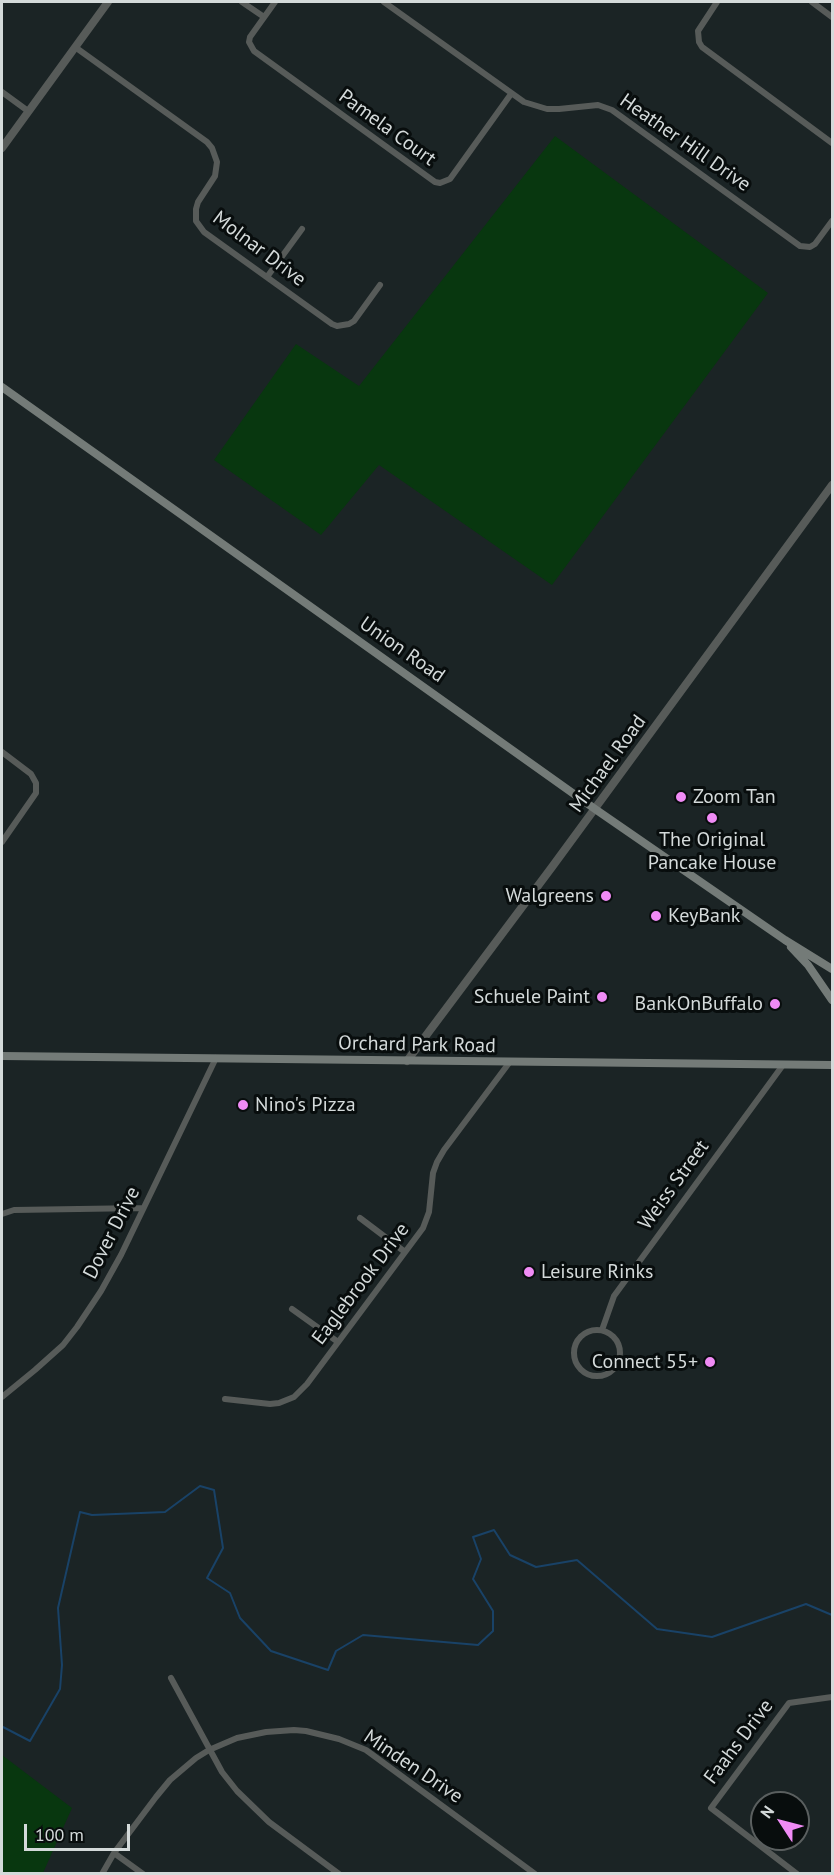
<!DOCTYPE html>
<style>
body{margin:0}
#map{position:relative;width:834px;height:1875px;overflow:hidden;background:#1b2425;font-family:"PT Sans",sans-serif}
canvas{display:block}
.frame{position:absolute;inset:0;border:3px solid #d4dada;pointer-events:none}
.north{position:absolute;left:750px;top:1791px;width:60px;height:60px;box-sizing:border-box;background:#080d0d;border:2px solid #5a5f5f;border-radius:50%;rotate:306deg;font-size:16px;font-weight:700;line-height:24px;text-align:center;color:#d4dada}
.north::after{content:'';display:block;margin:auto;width:21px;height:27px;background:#f08bf5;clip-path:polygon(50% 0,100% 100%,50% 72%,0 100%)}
.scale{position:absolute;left:24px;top:1824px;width:106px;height:27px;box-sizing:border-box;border:3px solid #d4dada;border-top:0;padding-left:8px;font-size:18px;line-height:21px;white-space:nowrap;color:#d4dada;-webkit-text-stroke:4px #080d0d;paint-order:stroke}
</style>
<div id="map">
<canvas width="834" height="1875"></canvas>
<div class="frame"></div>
<div class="north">N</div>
<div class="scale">100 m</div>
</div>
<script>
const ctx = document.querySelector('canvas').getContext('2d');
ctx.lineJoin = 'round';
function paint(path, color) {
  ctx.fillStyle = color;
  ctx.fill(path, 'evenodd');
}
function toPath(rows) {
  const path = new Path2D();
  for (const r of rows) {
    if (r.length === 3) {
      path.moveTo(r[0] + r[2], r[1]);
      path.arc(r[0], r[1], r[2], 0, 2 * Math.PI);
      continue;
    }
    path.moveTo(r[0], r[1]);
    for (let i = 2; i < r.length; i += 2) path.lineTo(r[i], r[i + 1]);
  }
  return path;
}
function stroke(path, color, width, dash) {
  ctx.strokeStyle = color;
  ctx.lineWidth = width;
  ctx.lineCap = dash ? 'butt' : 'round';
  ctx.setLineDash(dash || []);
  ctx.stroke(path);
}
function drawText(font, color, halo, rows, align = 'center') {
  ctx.font = font + ' "PT Sans",sans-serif';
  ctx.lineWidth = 6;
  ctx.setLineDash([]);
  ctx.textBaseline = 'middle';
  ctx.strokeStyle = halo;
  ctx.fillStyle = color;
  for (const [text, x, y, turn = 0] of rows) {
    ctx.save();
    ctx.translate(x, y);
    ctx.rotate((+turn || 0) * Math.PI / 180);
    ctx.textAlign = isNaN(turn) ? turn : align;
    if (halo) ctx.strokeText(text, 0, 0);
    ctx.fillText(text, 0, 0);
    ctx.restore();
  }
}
const green = toPath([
 [555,136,768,293,552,585,379,465,321,535,214,460,296,344,359,386],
 [2,1755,72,1808,43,1873,2,1873]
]);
const stream = toPath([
 [2,1728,3,1727,30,1741,60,1689,62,1665,58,1608,80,1512,92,1515,165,1512,200,1486,214,1490,223,1548,207,1578,230,1593,240,1618,271,1651,328,1670,336,1651,363,1635,478,1645,493,1631,493,1611,473,1579,481,1559,473,1537,494,1530,510,1555,536,1567,577,1560,657,1629,712,1637,806,1604,832,1615]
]);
const minor = toPath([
 [242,2,264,17],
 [275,2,250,37,249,42,254,51,435,182,440,183,450,179,511,94],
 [384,2,524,102,547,109,559,109,598,105,612,110,800,246,810,247,815,244,832,221],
 [717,2,698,31,699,42,702,47,832,143],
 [812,2,832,17],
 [75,47,207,142,212,148,217,162,215,176,198,202,196,209,196,221,204,232,332,324,337,326,349,324,354,321,380,285],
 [2,92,28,111],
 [267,277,302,229],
 [2,752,31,774,36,783,36,793,2,842],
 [2,1214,14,1210,143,1208],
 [360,1218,405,1252],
 [292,1309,338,1342],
 [597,1353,23],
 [602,1330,614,1296,783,1065],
 [2,1397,35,1370,63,1345,77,1327,101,1291,121,1255,216,1058],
 [225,1399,270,1404,279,1403,294,1397,307,1384,423,1228,429,1212,433,1173,437,1162,444,1150,509,1063],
 [171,1678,222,1772,237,1791,269,1822,339,1874],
 [114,1853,143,1874],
 [102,1874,114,1853,156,1797,170,1780,196,1758,209,1750,237,1738,266,1732,294,1730,306,1731,339,1739,366,1750,535,1874],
 [797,1874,711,1808,789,1703,832,1697]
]);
const tertiary = toPath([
 [2,148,108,2],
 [407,1061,552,867,832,485]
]);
const secondary = toPath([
 [2,387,595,809,785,940,832,969],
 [791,947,808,965,832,1000],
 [2,1056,832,1065]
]);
const markers = [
 [681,797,6,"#f08bf5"],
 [712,818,6,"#f08bf5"],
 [606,896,6,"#f08bf5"],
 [656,916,6,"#f08bf5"],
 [602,997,6,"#f08bf5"],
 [775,1004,6,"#f08bf5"],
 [243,1105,6,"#f08bf5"],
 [529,1272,6,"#f08bf5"],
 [710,1362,6,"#f08bf5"]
];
const streetNames = [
 ["Pamela Court",387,128,36],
 ["Heather Hill Drive",685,143,35],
 ["Molnar Drive",259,249,37],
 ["Union Road",402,650,35],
 ["Michael Road",608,764,-54],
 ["Orchard Park Road",417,1045,1],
 ["Weiss Street",674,1185,-54],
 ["Dover Drive",112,1233,-63],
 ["Eaglebrook Drive",361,1284,-53],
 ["Faahs Drive",739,1742,-53],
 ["Minden Drive",413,1767,34]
];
const poiNames = [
 ["Zoom Tan",693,797],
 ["The Original",712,840,"center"],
 ["Pancake House",712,863,"center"],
 ["Walgreens",594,896,"right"],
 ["KeyBank",668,916],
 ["Schuele Paint",590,997,"right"],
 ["BankOnBuffalo",763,1004,"right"],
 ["Nino's Pizza",255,1105],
 ["Leisure Rinks",541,1272],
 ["Connect 55+",698,1362,"right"]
];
paint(green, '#08370f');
stroke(stream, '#194267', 2);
stroke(minor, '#575b59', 6);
stroke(tertiary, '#575b59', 8);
stroke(secondary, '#747b78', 8);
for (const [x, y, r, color] of markers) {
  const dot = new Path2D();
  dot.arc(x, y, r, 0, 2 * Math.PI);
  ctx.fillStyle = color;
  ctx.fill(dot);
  stroke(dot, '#080d0d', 2);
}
drawText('20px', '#d4dada', '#080d0d', streetNames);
drawText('20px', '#d4dada', '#080d0d', poiNames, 'left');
</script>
